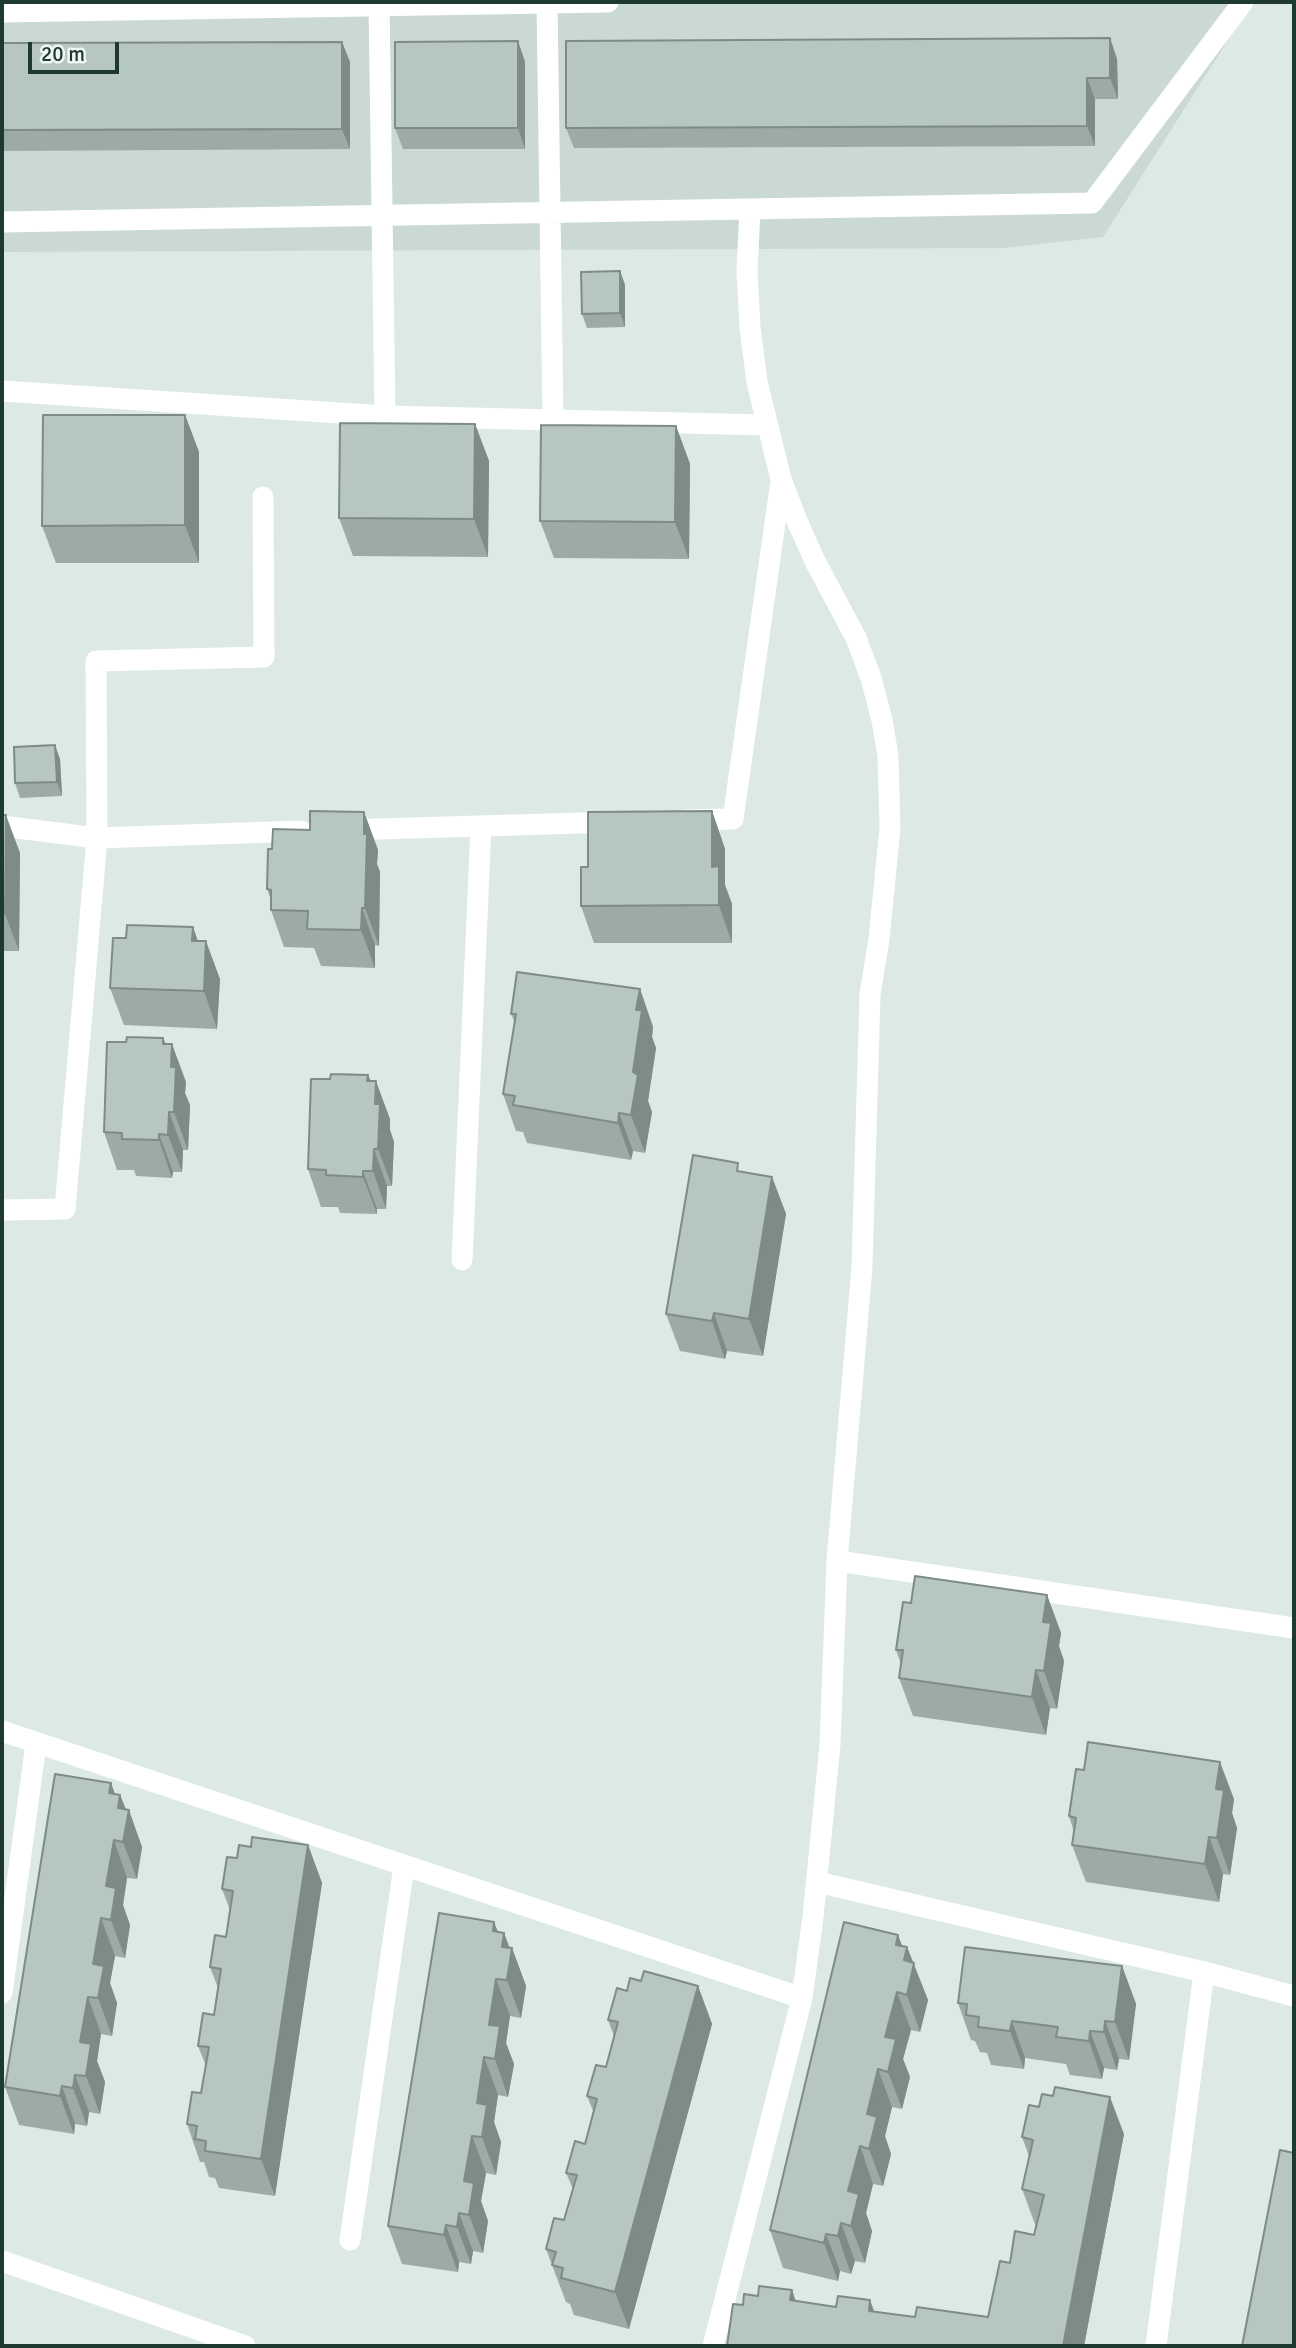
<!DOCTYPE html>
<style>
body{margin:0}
#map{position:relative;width:1296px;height:2348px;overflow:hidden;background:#ddeae4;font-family:Signika,sans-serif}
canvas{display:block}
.frame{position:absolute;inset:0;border:4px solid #1e3931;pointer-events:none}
.scale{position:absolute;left:28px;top:42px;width:91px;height:32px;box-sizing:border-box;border:4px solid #1e3931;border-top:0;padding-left:9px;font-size:21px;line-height:24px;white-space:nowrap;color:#1e3931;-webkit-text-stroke:5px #edf6f1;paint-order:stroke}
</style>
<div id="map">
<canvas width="1296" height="2348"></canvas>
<div class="frame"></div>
<div class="scale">20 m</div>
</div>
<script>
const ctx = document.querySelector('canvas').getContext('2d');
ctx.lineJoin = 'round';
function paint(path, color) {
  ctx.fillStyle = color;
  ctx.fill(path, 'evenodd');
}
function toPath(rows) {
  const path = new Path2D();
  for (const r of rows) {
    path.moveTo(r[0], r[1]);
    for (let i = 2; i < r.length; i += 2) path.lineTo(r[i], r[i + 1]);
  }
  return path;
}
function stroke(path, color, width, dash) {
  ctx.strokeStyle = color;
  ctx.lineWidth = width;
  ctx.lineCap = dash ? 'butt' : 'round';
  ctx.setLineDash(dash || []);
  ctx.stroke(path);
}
const built = toPath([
 [2,2,1250,2,1249,7,1103,237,1005,248,2,252]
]);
const street = toPath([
 [379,2,385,416],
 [547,2,553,420],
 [2,12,608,2],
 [2,222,1092,203,1243,2],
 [2,391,385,416,767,425],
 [686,820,733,819,781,481],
 [2,826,97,838,301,831],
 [343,830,616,822],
 [2,1210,65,1209,97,838,96,661,264,657,263,497],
 [462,1260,481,826],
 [837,1561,1294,1628],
 [2,1731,802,1998],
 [817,1882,1204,1972,1294,1996],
 [2,1993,36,1744],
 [350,2240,404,1866],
 [2,2261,245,2346],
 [713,2346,802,1998,813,1917,830,1745,837,1561,862,1267,870,994,879,939,890,828,888,756,882,720,871,678,856,638,815,561,797,521,781,479,757,382,750,327,747,272,750,209],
 [1156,2346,1204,1972]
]);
const wall = toPath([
 [1110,38,1117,59,1118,99,1095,99,1095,146,574,148,566,128],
 [518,41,525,62,525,149,403,149,395,128],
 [342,42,350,62,350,149,2,151,2,43],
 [620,271,625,285,625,327,587,328,582,314],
 [185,415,199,452,199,563,56,563,42,526],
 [475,424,489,461,488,557,353,556,339,518],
 [676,426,690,464,689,559,554,558,540,521],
 [60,759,62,796,20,798,15,783],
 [712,811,725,849,725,885,732,904,732,943,594,943,581,906,588,867],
 [364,812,378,850,377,864,380,872,379,946,375,945,375,968,321,966,314,948,284,947,271,910,271,900,267,889,272,849,310,830],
 [2,815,20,853,19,951,2,951],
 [198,941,220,979,217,1029,124,1025,110,988],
 [640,989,653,1027,652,1037,656,1048,648,1101,652,1112,645,1153,633,1151,631,1160,527,1143,523,1132,516,1131,503,1094,515,1023,511,1014],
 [163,1038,186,1082,185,1093,190,1105,188,1150,183,1150,182,1172,173,1172,172,1178,136,1176,134,1170,117,1170,104,1132],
 [368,1075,390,1119,390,1130,394,1142,392,1186,387,1186,386,1209,377,1209,377,1214,340,1213,338,1207,321,1207,308,1169,330,1079],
 [742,1172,772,1177,786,1214,763,1356,727,1351,725,1359,680,1351,666,1314],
 [1047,1595,1061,1633,1059,1646,1064,1661,1057,1709,1050,1708,1046,1735,913,1716,899,1678,901,1664,896,1650,911,1603],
 [115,1794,120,1795,142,1847,137,1879,127,1878,123,1905,130,1925,125,1958,115,1956,110,1983,117,2003,112,2036,101,2034,97,2061,105,2082,100,2114,89,2112,87,2126,75,2124,74,2134,19,2125,5,2087],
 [1234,1799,1232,1813,1237,1828,1230,1875,1223,1874,1219,1902,1086,1882,1072,1845,1074,1832,1069,1816],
 [308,1845,322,1883,275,2196,219,2188,215,2178,209,2177,204,2162,200,2162,187,2124,201,2093,206,2066,198,2046,214,2015,218,1988,210,1967,226,1937,230,1910,222,1889,237,1858,251,1847],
 [494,1922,498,1932,504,1933,510,1948,512,1948,526,1986,521,2018,510,2016,506,2043,514,2064,508,2097,498,2095,494,2122,501,2142,496,2175,486,2173,481,2201,488,2221,483,2253,473,2251,471,2264,459,2262,458,2272,402,2264,388,2226],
 [898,1935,902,1946,907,1947,928,2000,920,2032,911,2030,903,2059,910,2077,902,2109,892,2107,885,2136,891,2154,883,2186,873,2184,866,2213,872,2231,865,2263,855,2261,851,2274,840,2271,838,2281,783,2268,770,2230],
 [1122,1966,1136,2004,1129,2060,1119,2059,1117,2070,1104,2068,1102,2079,1070,2075,1066,2064,1025,2058,1024,2069,991,2065,987,2053,980,2052,975,2041,971,2040,958,2003],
 [641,1981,698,1986,712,2024,629,2329,574,2315,570,2304,566,2302,546,2249,564,2220,573,2189,566,2173,585,2144,594,2113,587,2096,606,2067,614,2036,608,2020,627,1991],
 [1124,2134,1084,2346,743,2305,796,2301,915,2317,988,2317,1010,2263,1034,2235,1036,2227,1022,2189,1029,2156,1022,2137]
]);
const shadedWall = toPath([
 [1110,38,1117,59,1118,99,1110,78],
 [518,41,525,62,525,149,518,128],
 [342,42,350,62,350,149,342,129],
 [1087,78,1095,99,1095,146,1087,126],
 [620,271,625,285,625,327,620,313],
 [185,415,199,452,199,563,185,525],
 [475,424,489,461,488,557,474,519],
 [676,426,690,464,689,559,675,522],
 [55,745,60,759,62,796,57,782],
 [712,811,725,849,725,885,732,904,732,943,719,905,712,867],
 [364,812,378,850,377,864,380,872,379,946,365,908],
 [6,815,20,853,19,951,5,914],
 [362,908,375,945,375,968,361,930],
 [193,927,205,961,206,941,220,979,217,1029,204,991,192,941],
 [640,989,653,1027,652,1037,656,1048,648,1101,652,1112,645,1153,631,1115,636,1010],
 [163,1038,172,1061,172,1044,186,1082,185,1093,190,1105,188,1150,174,1112,163,1044],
 [368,1075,376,1097,376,1081,390,1119,390,1130,394,1142,392,1186,378,1149,367,1081],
 [169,1112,183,1150,182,1172,168,1135],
 [619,1113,633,1151,631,1160,618,1123],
 [159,1134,173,1172,172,1178,159,1140],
 [374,1149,387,1186,386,1209,373,1171],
 [363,1171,377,1209,377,1214,363,1177],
 [772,1177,786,1214,763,1356,749,1319],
 [714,1313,727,1351,725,1359,712,1321],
 [1047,1595,1061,1633,1059,1646,1064,1661,1057,1709,1044,1671,1043,1622],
 [1036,1670,1050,1708,1046,1735,1032,1697],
 [1220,1762,1234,1799,1232,1813,1237,1828,1230,1875,1217,1838,1216,1789],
 [111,1783,119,1805,120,1795,128,1815,129,1810,142,1847,137,1879,123,1842,109,1793],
 [1209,1837,1223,1874,1219,1902,1205,1864],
 [114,1840,127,1878,123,1905,130,1925,125,1958,111,1920,106,1886],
 [308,1845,322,1883,275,2196,261,2159],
 [101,1918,115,1956,110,1983,117,2003,112,2036,98,1998,93,1964],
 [494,1922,502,1944,504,1933,511,1953,512,1948,526,1986,521,2018,507,1980,493,1931],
 [898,1935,905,1954,907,1947,928,2000,920,2032,907,1995,896,1945],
 [1122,1966,1136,2004,1129,2060,1115,2022],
 [496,1979,510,2016,506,2043,514,2064,508,2097,495,2059,489,2025],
 [698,1986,712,2024,629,2329,615,2292],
 [897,1992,911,2030,903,2059,910,2077,902,2109,888,2072,885,2037],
 [88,1997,101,2034,97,2061,105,2082,100,2114,86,2076,80,2042],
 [1012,2021,1025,2058,1024,2069,1010,2031],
 [1105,2021,1119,2059,1117,2070,1104,2032],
 [1090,2031,1104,2068,1102,2079,1089,2041],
 [484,2057,498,2095,494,2122,501,2142,496,2175,482,2137,477,2103],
 [878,2069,892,2107,885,2136,891,2154,883,2186,869,2149,867,2114],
 [75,2075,89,2112,87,2126,73,2088],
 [62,2086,75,2124,74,2134,60,2096],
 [1110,2097,1124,2134,1084,2346,1063,2346],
 [472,2136,486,2173,481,2201,488,2221,483,2253,469,2215,464,2181],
 [860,2146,873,2184,866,2213,872,2231,865,2263,851,2226,848,2191],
 [459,2213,473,2251,471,2264,457,2227],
 [841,2223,855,2261,851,2274,838,2236],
 [446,2225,459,2262,458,2272,444,2235],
 [826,2234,840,2271,838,2281,824,2243],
 [792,2290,805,2328,790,2300],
 [870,2300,884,2338,869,2311]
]);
const building = toPath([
 [1110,38,1110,78,1087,78,1087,126,566,128,566,41,1110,38],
 [518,41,518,128,395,128,395,42,518,41],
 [342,42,342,129,2,130,2,43,342,42],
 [620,271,620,313,582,314,581,272,620,271],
 [43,415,185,415,185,525,42,526,43,415],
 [340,423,475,424,474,519,339,518,340,423],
 [541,425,676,426,675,522,540,521,541,425],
 [55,745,57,782,15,783,14,747,55,745],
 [310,811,364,812,364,834,367,834,365,908,362,908,361,930,307,929,308,911,271,910,271,890,267,889,268,849,272,849,273,829,310,830,310,811],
 [712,811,712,867,719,866,719,905,581,906,581,867,588,867,588,812,712,811],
 [2,815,6,815,5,914,2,914,2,815],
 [127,925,193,927,192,941,206,941,204,991,110,988,113,938,126,938,127,925],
 [517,972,640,989,636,1010,642,1010,633,1072,638,1075,631,1115,619,1113,618,1123,513,1105,515,1096,503,1094,516,1014,511,1014,517,972],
 [127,1037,163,1038,163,1044,172,1044,171,1067,176,1067,174,1112,169,1112,168,1135,159,1134,159,1140,122,1139,122,1133,104,1132,107,1042,126,1042,127,1037],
 [331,1074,368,1075,367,1081,376,1081,375,1104,380,1104,378,1149,374,1149,373,1171,363,1171,363,1177,326,1175,326,1170,308,1169,311,1079,330,1079,331,1074],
 [693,1155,738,1163,737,1171,772,1177,749,1319,714,1313,712,1321,666,1314,693,1155],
 [915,1576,1047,1595,1043,1622,1051,1623,1044,1671,1036,1670,1032,1697,899,1678,903,1650,896,1650,903,1602,911,1603,915,1576],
 [1088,1742,1220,1762,1216,1789,1224,1790,1217,1838,1209,1837,1205,1864,1072,1845,1076,1818,1069,1816,1076,1769,1084,1770,1088,1742],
 [55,1774,111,1783,109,1793,120,1795,118,1808,129,1810,123,1842,114,1840,106,1886,116,1888,111,1920,101,1918,93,1964,104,1966,98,1998,88,1997,80,2042,91,2044,86,2076,75,2075,73,2088,62,2086,60,2096,5,2087,55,1774],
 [252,1837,308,1845,261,2159,205,2151,206,2141,195,2139,197,2126,187,2124,192,2092,201,2093,209,2047,198,2046,203,2013,214,2015,221,1969,210,1967,215,1935,226,1937,233,1891,222,1889,227,1857,237,1858,239,1845,251,1847,252,1837],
 [439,1913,494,1922,493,1931,504,1933,502,1947,512,1948,507,1980,496,1979,489,2025,500,2026,495,2059,484,2057,477,2103,487,2105,482,2137,472,2136,464,2181,474,2183,469,2215,459,2213,457,2227,446,2225,444,2235,388,2226,439,1913],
 [844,1922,898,1935,896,1945,907,1947,904,1960,914,1963,907,1995,897,1992,885,2037,896,2039,888,2072,878,2069,867,2114,877,2117,869,2149,860,2146,848,2191,859,2194,851,2226,841,2223,838,2236,826,2234,824,2243,770,2230,844,1922],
 [965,1947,1122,1966,1115,2022,1105,2021,1104,2032,1090,2031,1089,2041,1056,2037,1058,2027,1012,2021,1010,2031,978,2027,979,2017,966,2015,967,2004,958,2003,965,1947],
 [644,1971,698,1986,615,2292,561,2278,563,2268,552,2265,556,2252,546,2249,554,2218,564,2220,577,2175,566,2173,575,2141,585,2144,597,2099,587,2096,596,2065,606,2067,618,2022,608,2020,617,1988,627,1991,630,1978,641,1981,644,1971],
 [1055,2087,1110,2097,1063,2346,727,2346,733,2304,743,2305,744,2294,758,2296,759,2286,792,2290,790,2300,836,2307,838,2296,870,2300,869,2311,915,2317,917,2307,988,2317,1000,2261,1010,2263,1015,2231,1034,2235,1044,2195,1022,2189,1033,2140,1022,2137,1029,2105,1039,2107,1042,2094,1053,2096,1055,2087],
 [1280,2150,1294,2153,1294,2346,1242,2346,1280,2150]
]);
paint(built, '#cbd9d3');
stroke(street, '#fff', 21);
paint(wall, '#9caba4');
paint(shadedWall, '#7f8b86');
paint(building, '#b5c7bf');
stroke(building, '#7f8b86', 2);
</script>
